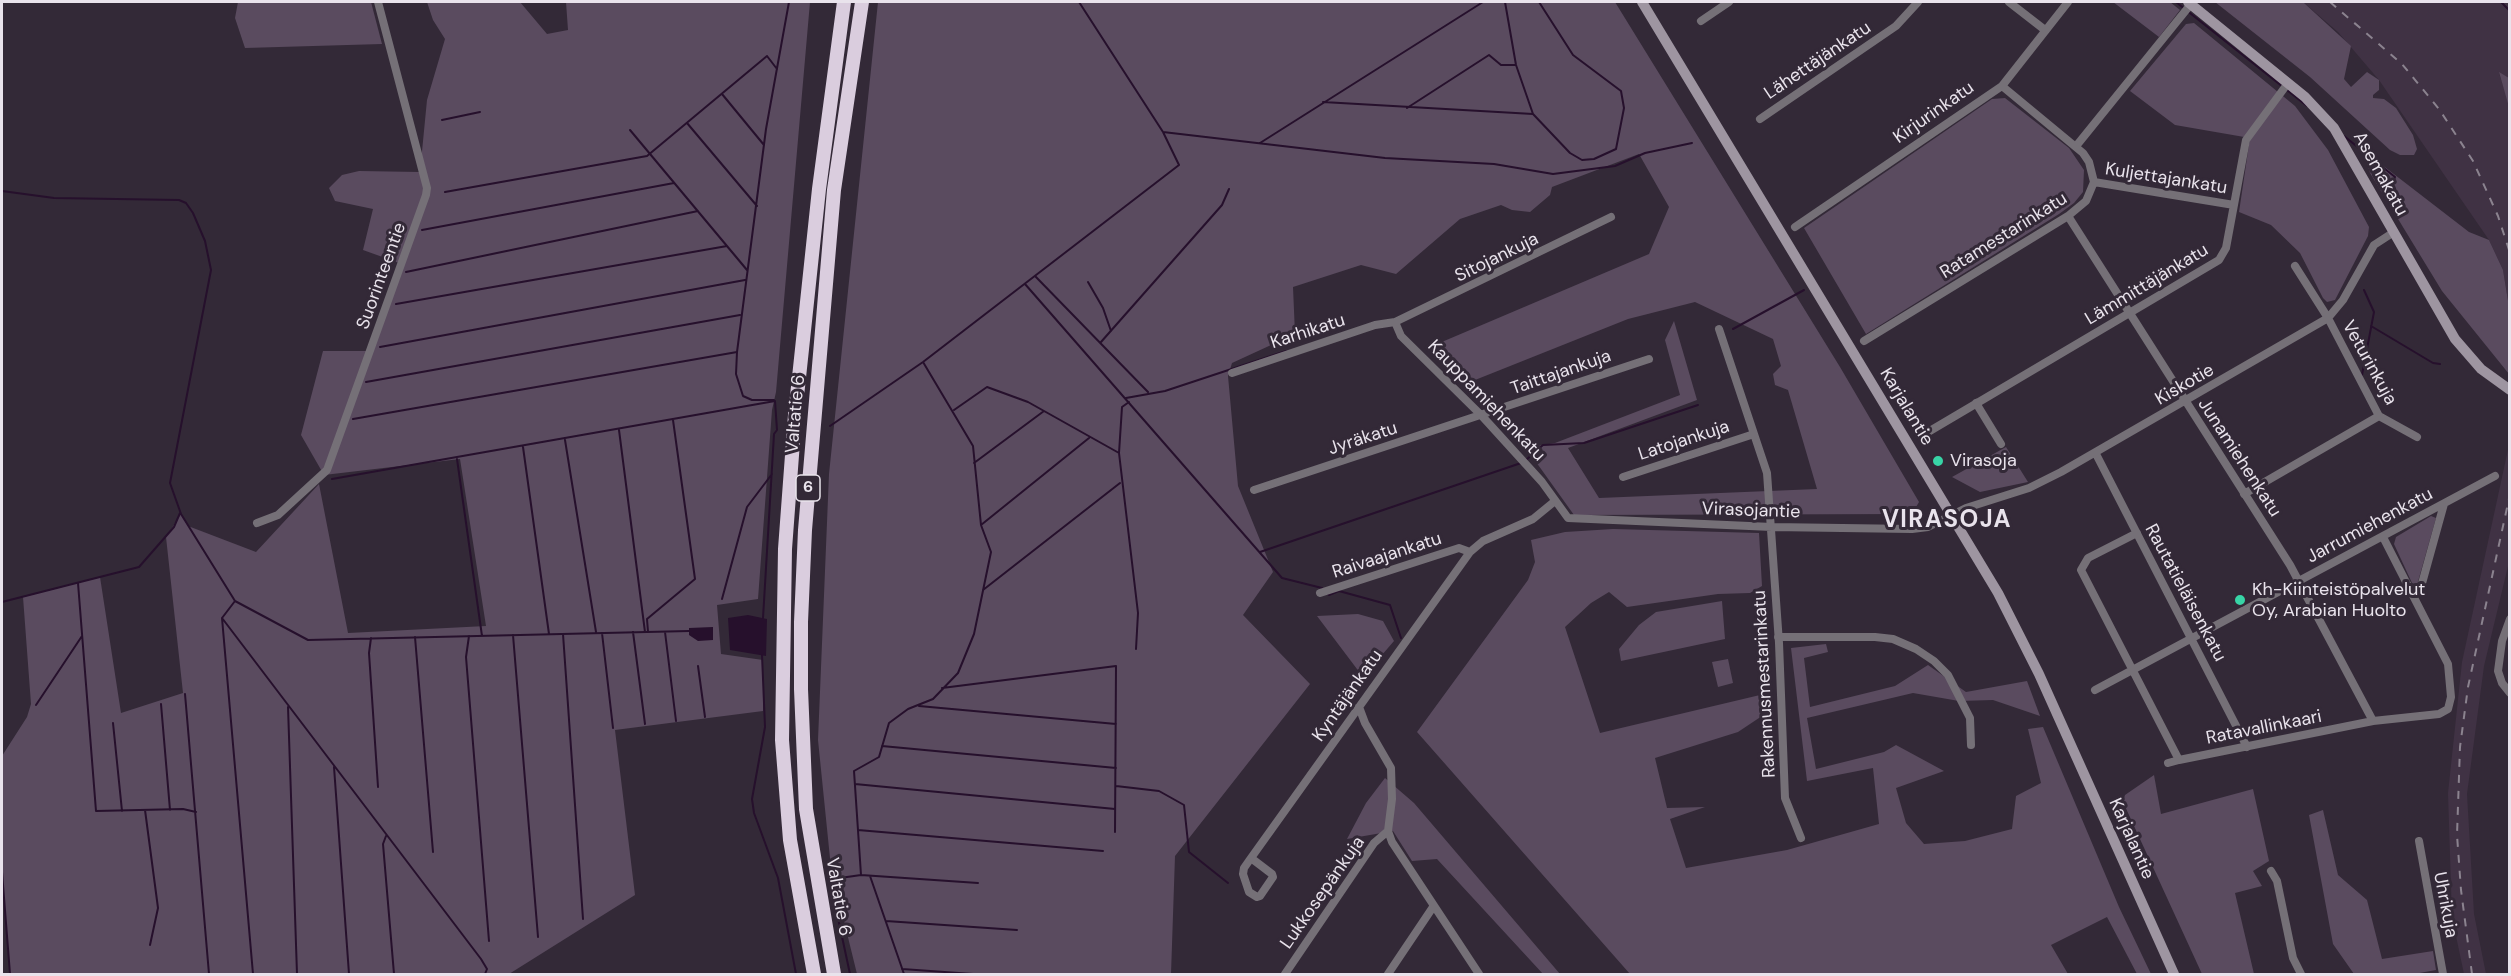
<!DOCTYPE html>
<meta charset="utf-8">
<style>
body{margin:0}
#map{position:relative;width:2511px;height:976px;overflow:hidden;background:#332937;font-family:"DM Sans",sans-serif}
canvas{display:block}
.frame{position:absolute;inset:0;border:3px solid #e9e3ec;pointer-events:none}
</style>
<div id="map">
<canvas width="2511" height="976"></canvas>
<div class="frame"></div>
</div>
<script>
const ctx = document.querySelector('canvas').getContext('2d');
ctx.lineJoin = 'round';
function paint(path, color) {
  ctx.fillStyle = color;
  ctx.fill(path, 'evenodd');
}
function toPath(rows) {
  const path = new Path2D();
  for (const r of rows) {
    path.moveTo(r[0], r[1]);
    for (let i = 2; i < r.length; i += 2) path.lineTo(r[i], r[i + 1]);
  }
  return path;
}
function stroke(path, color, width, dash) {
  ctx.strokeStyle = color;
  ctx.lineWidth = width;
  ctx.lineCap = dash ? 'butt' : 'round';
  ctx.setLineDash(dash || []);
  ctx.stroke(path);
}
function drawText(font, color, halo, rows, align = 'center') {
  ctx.font = font + ' "DM Sans",sans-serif';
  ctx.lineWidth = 6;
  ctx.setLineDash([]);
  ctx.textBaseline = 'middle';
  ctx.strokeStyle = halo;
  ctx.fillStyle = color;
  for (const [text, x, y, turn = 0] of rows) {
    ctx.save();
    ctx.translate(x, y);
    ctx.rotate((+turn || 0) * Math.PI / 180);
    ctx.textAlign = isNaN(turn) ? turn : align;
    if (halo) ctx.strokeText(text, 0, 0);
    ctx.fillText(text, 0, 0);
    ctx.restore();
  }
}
const built = toPath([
 [2303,2,2509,2,2509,78,2499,73,2510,107,2509,307,2503,270,2489,240,2379,80,2338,32],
 [2509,445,2509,562,2484,666,2467,794,2474,914,2486,974,2464,974,2452,917,2448,793,2462,662]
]);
const green = toPath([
 [238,2,371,2,382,44,245,48,235,18],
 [427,2,520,2,547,34,568,30,566,2,810,2,776,392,772,410,758,599,717,605,721,654,763,660,763,711,615,730,635,895,509,974,10,974,2,873,2,756,27,717,31,704,23,597,100,577,121,713,183,693,166,537,181,514,188,526,256,552,319,484,348,633,486,626,460,459,324,475,301,435,323,351,371,351,402,264,363,250,373,209,335,201,329,188,342,175,359,171,420,172,427,100,445,39,433,20],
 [878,2,1615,2,1840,367,1919,502,1912,514,1574,515,1526,448,1555,443,1680,395,1665,340,1674,321,1697,400,1568,448,1599,498,1817,489,1788,390,1775,385,1773,374,1781,366,1773,339,1695,302,1628,319,1465,384,1430,347,1649,254,1669,207,1639,154,1552,187,1550,195,1530,212,1512,210,1501,205,1460,219,1396,274,1361,265,1293,287,1295,334,1232,363,1228,376,1238,486,1273,572,1243,615,1310,684,1175,856,1171,974,857,974,831,868,818,740,829,474],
 [2113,2,2170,2,2180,10,2159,37],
 [2215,2,2303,2,2351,46,2344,79,2351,87,2367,72,2379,80,2379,90,2373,95,2373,98,2384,99,2396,108,2413,135,2417,149,2414,155,2400,155,2390,150,2310,77],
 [2194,23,2295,106,2328,150,2369,227,2368,236,2335,300,2327,302,2323,298,2300,253,2271,225,2239,212,2250,138,2175,125,2130,91,2186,24],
 [2499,72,2509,78,2509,107],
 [2005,98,2069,148,2084,170,2083,192,2074,203,2059,214,1866,334,1804,228,1992,99],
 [2364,151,2469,232,2489,240,2503,270,2509,307,2509,374,2442,291,2370,173],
 [2006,447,2028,482,1980,492,1952,477],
 [2431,516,2436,518,2417,585,2412,583,2394,544,2396,537],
 [1613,529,1759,533,1762,586,1750,593,1718,594,1627,607,1609,592,1591,603,1565,627,1600,733,1760,695,1762,716,1738,732,1655,758,1667,808,1705,807,1670,819,1686,868,1787,850,1879,824,1873,768,1807,781,1791,648,1826,644,1828,652,1804,658,1810,707,1895,686,1928,665,1966,692,2027,681,2040,716,1993,700,1959,701,1913,693,1807,718,1816,769,1884,752,1896,745,1944,771,1896,788,1906,823,1924,844,1965,841,2012,829,2016,796,2041,783,2028,729,2043,727,2119,907,2151,974,2137,974,2107,917,2051,945,2068,974,1630,974,1417,732,1528,580,1535,562,1531,540,1565,532],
 [1722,601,1725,639,1621,661,1619,649,1639,625,1656,612],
 [1358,614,1383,621,1394,641,1363,677,1317,616],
 [1728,659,1733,683,1718,687,1712,662],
 [2154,775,2161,814,2253,789,2269,861,2253,871,2262,886,2235,893,2254,974,2202,974,2123,802,2125,795],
 [1385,778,1414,803,1560,974,1543,974,1437,859,1412,861,1393,831,1347,839,1366,803],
 [2323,810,2338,875,2367,900,2382,959,2433,951,2436,970,2414,974,2354,974,2333,944,2309,815]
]);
const water = toPath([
 [748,615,767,619,766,656,730,650,728,618],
 [713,627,713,640,698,641,689,635,689,628]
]);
const stream = toPath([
 [1505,2,1516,65,1533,114,1570,153,1582,160,1594,159,1616,149,1624,108,1621,91,1573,55,1539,2],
 [2176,2,2307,106],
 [2501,2,2510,11],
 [722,94,764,145],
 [1323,102,1533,114],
 [1407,108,1489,55,1501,65,1516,65],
 [442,120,480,112],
 [687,123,757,206],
 [630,130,747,270],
 [1163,132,1385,158,1494,164,1553,174,1615,166,1645,153,1692,143],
 [2344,136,2395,177,2387,200],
 [1260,143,1483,2],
 [2,191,54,198,179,200,186,203,193,213,205,241,211,270,170,483,181,514,235,601,308,640,689,631],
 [445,192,647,156,767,56,777,69],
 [422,230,674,183],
 [406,272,698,211],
 [1035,276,1148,392],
 [1088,282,1103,308,1111,331],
 [1025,284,1282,578,1322,588,1329,595,1339,591,1390,605,1401,638],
 [396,304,727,246],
 [2371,326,2433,363,2440,364],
 [1733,329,1804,290],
 [1101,342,1222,205,1229,189],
 [380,347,745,280],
 [2362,375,2374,312,2364,290],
 [366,382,740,315],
 [1126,398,1165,391,1286,351],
 [774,400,752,400,743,396,736,374,737,352,766,129,789,2],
 [1129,402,1122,407,1119,453,1138,613,1136,649],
 [954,410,987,387,1028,402,1119,453],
 [353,419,737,352],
 [830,426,923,362,1179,165,1163,132,1079,2],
 [619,430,645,632],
 [565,440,596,632],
 [523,447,549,634],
 [457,459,482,636],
 [1526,460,1543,445,1584,443,1698,405],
 [974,463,1044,411],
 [332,479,775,401],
 [981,525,1089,438],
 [1260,552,1521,463],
 [78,583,96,811,183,809,196,812],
 [983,590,1120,483],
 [722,599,747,507,772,474],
 [235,601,222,618,253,974],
 [2,602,139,567,174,527,180,513],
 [222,618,481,959,487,969,485,974],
 [763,618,774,434,777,430,775,401],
 [633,632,645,724],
 [648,632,647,619,695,579,673,420],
 [665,632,676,721],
 [602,633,613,728],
 [563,634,583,919],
 [513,635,538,937],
 [469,636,466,657,489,941],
 [415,637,433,852],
 [371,638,369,653,378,787],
 [762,655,765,727,752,799,754,813,778,878,796,974],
 [698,666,705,717],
 [942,688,1116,666,1115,832],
 [185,694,209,974],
 [161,704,170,810],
 [36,705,82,636],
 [919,706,1116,724],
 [288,707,297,974],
 [113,723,122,811],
 [882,746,1116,768],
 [334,767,349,974],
 [855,784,1115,809],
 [1116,786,1159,791,1184,805,1189,852,1228,883],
 [145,810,158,908,150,945],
 [858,830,1103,851],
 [386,836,383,844,394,974],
 [2,872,10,974],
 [861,875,854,771,879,757,889,723,908,709,933,699,958,673,974,634,991,552,981,525,973,446,923,362],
 [870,876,904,974],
 [886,921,1017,930],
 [902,969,973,974],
 [850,974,838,918,833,879,861,875,978,883]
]);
const street = toPath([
 [2009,2,2045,30],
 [1701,21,1729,2],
 [1760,119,1896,26,1918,2],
 [2077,145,2191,4],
 [2094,182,2234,205],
 [2068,216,2290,565,2373,721],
 [1795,227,2002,86,2068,2],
 [2295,266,2328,318,2379,416,2417,437],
 [1395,322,1401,336,1482,416,1542,482,1568,518,1772,527,1912,529,1928,527,1966,508,2029,488,2061,472,2328,318,2343,300,2374,245,2394,232],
 [1719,329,1767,473,1779,643,1785,798,1801,838],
 [1864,341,2068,216,2086,201,2094,182,2089,162,2083,153,2002,86],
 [1232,373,1375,325,1395,322,1611,217],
 [1976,403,2001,444],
 [1923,435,2219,260,2226,248,2246,140,2288,83],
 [2096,454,2247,747],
 [1623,477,1754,434],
 [1254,490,1649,359],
 [2244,494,2379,416],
 [257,523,278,515,327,470,426,195,427,188,378,2],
 [2137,533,2088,558,2081,570,2179,760,2373,721,2439,714,2448,709,2451,697,2448,664,2383,537],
 [1320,593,1459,548,1470,552,1483,541,1533,519,1555,501],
 [2414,595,2421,587,2444,504],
 [2510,619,2502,641,2498,671,2502,683,2510,693],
 [1778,637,1875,637,1893,639,1916,649,1934,661,1948,675,1970,718,1971,745],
 [2095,690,2495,476],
 [1359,707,1365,723,1391,768,1392,799,1388,831,1392,842,1479,974],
 [2168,763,2179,760],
 [2419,841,2443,974],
 [1251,858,1244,868,1243,874,1249,892,1257,897,1260,896,1273,877,1272,874,1251,858,1470,552],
 [2271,871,2277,881,2293,958,2301,974],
 [1285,974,1374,843,1388,831],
 [1388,974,1433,907]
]);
const secondary = toPath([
 [1642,2,1998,593,2039,674,2174,974],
 [2188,2,2305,97,2334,128,2455,339,2481,369,2510,390]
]);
const highway = toPath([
 [814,974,790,840,782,740,785,549,795,415,819,189,844,2],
 [834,974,806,809,801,689,801,622,805,530,834,190,862,2]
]);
const rail = toPath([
 [2330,2,2402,64,2439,109,2473,161,2498,216,2510,253],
 [2472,974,2461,890,2457,835,2460,747,2468,687,2510,494]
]);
const markers = [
 [1938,461,6,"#38d4a6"],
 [2240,600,6,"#38d4a6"]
];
const shields = [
 [808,488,24]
];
const shieldNames = [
 ["6",808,488]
];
const streetNames = [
 ["Lähettäjänkatu",1818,61,-34],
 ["Kirjurinkatu",1934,113,-35],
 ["Asemakatu",2380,174,61],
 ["Kuljettajankatu",2166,179,9],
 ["Ratamestarinkatu",2004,236,-32],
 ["Sitojankuja",1497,258,-26],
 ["Suorinteentie",382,276,-70],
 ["Lämmittäjänkatu",2147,285,-31],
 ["Karhikatu",1308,332,-18],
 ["Veturinkuja",2369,363,61],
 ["Taittajankuja",1561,373,-19],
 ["Kiskotie",2185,385,-30],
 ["Kauppamiehenkatu",1486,401,46],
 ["Karjalantie",1906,407,59],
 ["Valtatie 6",796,414,-85],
 ["Jyräkatu",1363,439,-18],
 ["Latojankuja",1684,441,-18],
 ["Junamiehenkatu",2239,458,57],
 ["Virasojantie",1751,511,2],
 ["Jarrumiehenkatu",2370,526,-28],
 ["Raivaajankatu",1387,556,-18],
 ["Rautatieläisenkatu",2185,593,62],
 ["Rakennusmestarinkatu",1765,684,-93],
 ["Kyntäjänkatu",1348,696,-55],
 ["Ratavallinkaari",2264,728,-11],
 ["Karjalantie",2131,839,66],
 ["Lukkosepänkuja",1323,893,-55],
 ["Valtatie 6",838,897,80],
 ["Uhrikuja",2445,905,79]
];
const poiNames = [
 ["Virasoja",1950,461],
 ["Kh-Kiinteistöpalvelut",2252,590],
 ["Oy, Arabian Huolto",2252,611]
];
const districtNames = [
 ["VIRASOJA",1947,521]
];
paint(built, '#403244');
paint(green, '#5a4b5f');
paint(water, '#26102c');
stroke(stream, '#26102c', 2);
stroke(street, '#757077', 8);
stroke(secondary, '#9e95a1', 10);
stroke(highway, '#dacdde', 14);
stroke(rail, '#8b838f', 2, [8, 8]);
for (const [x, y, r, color] of markers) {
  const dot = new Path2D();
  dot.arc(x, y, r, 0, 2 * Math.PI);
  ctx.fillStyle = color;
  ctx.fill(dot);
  stroke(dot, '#332937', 2);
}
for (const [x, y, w] of shields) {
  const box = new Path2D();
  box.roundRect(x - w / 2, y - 13, w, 26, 4.5);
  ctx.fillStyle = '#332937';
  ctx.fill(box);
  stroke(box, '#e9e3ec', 1.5);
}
drawText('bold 16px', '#e9e3ec', null, shieldNames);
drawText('18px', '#e9e3ec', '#332937', streetNames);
drawText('18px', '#e9e3ec', '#332937', poiNames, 'left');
ctx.letterSpacing = '1.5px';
drawText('bold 24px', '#e9e3ec', '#332937', districtNames);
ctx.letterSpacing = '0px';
</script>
